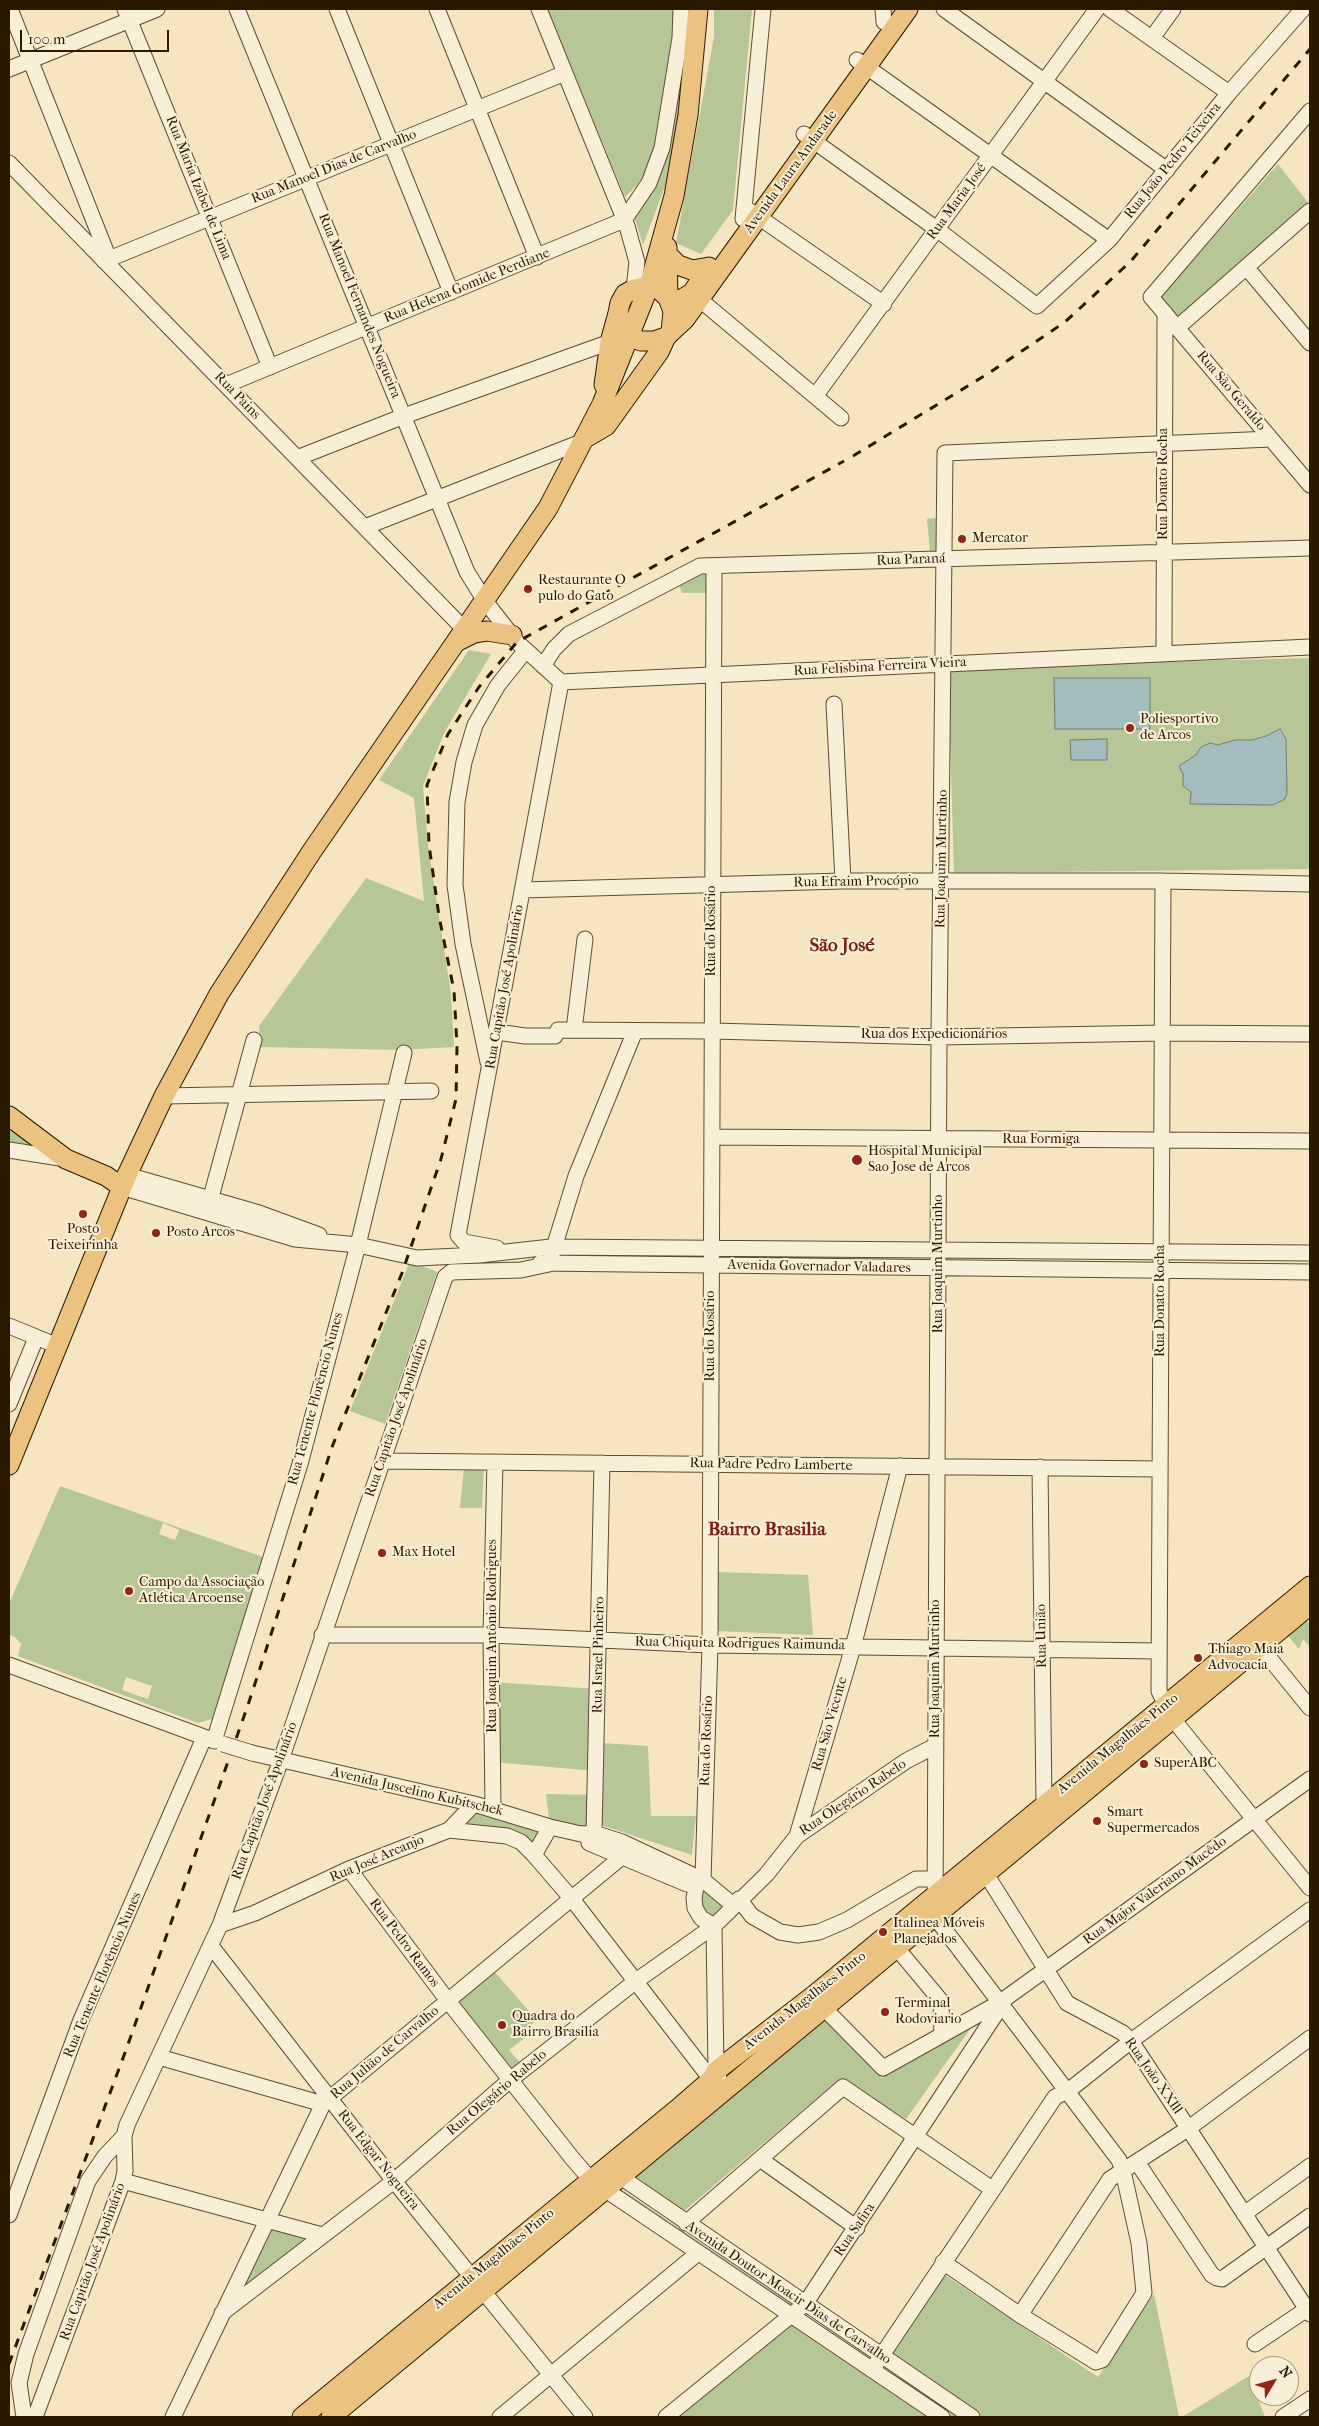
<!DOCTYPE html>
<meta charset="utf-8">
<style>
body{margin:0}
#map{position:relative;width:1319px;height:2426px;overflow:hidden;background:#f6e5c1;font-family:"IM FELL French Canon",serif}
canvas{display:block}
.frame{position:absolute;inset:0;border:10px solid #2a1901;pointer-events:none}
.north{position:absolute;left:1249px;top:2356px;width:50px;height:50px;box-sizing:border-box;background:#f9eed7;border:1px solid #a69981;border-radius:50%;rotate:53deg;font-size:14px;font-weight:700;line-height:20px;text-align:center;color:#2a1901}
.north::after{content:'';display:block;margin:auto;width:18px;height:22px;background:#8f2418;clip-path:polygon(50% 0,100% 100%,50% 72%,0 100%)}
.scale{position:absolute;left:20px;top:30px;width:149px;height:22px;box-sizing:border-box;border:2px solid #2a1901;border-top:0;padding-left:6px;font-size:15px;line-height:18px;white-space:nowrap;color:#2a1901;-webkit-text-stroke:4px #f9eed7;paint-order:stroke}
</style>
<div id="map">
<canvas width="1319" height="2426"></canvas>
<div class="frame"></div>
<div class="north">N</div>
<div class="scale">100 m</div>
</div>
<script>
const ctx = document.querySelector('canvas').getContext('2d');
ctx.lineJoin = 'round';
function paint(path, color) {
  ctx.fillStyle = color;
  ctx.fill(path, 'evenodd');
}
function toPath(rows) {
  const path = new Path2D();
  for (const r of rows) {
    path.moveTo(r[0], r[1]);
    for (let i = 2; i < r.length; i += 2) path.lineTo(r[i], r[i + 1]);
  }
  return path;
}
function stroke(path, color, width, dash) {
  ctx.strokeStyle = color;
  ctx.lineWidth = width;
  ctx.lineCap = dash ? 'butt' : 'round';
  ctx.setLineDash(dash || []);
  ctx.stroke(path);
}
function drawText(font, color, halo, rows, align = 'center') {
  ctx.font = font + ' "IM FELL French Canon",serif';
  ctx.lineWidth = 4;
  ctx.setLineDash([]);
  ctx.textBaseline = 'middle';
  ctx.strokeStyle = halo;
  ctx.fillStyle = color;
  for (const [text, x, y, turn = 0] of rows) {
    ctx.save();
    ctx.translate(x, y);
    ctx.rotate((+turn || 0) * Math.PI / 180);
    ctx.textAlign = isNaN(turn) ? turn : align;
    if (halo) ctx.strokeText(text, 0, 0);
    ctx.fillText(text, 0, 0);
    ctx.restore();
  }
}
const green = toPath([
 [548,9,673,9,673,38,656,149,647,170,637,185,625,197],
 [685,9,692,9,677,143,664,189,643,245,635,219,655,185],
 [714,9,752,9,733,210,701,254,676,243,714,37],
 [1278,164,1310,205,1179,322,1160,298],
 [936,518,939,552,930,552,927,519],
 [706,570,707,593,682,593,679,585],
 [469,650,491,654,444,733,423,786,428,846,451,994,454,1047,401,1050,260,1047,259,1026,366,878,424,901,414,798,379,780],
 [1310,658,1310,869,954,873,948,667],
 [9,1123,46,1150,9,1143],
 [410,1261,437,1272,385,1424,350,1411],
 [484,1466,482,1508,460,1508,464,1467],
 [60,1486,263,1557,215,1718,198,1723,18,1656,21,1644,15,1637,9,1635,9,1604],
 [163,1523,179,1530,175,1540,159,1534],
 [126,1677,152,1686,148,1699,122,1690],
 [717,1572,808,1575,813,1635,715,1631],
 [1302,1614,1310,1625,1310,1647,1303,1639,1299,1649,1283,1630],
 [491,1682,598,1689,596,1771,492,1762],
 [602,1743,648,1746,651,1816,696,1816,692,1855,598,1824],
 [546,1794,595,1795,594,1833,550,1827,534,1855,518,1841,449,1830,474,1804,550,1827],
 [703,1880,733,1905,714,1926,701,1918,696,1887],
 [493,1970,537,2020,527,2029,530,2034,509,2050,521,2064,510,2074,454,2001],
 [822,2018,882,2078,973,2025,906,2119,838,2080,684,2211,627,2172],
 [618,2187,793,2305,790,2311,614,2192],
 [268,2220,322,2235,222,2313],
 [945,2275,1098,2377,1154,2294,1179,2417,982,2417,889,2353],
 [803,2313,958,2417,949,2417,800,2317],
 [789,2321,937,2417,673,2417],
 [1249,2376,1265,2417,1182,2417]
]);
const water = toPath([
 [1054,678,1150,678,1150,729,1055,729,1054,678],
 [1280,729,1286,739,1287,793,1285,799,1273,805,1190,804,1191,792,1183,786,1183,774,1179,766,1196,755,1201,747,1210,743,1218,745,1235,740,1252,740,1266,736,1280,729],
 [1107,739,1107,760,1071,760,1070,740,1107,739]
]);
const minor = toPath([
 [10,9,109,259],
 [125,9,270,367],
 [237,9,467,572,485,601,517,642,561,682,1310,647],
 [337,9,451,292],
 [437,9,537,257],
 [539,9,627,226,637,262,634,289],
 [883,9,884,22],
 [944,9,1167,170],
 [1110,9,1229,93],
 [1152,38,1173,9],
 [857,60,1109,240],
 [9,69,157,9],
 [1310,111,1151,297,1310,485],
 [804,134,938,230,1037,306,1109,240,1229,93,1303,9],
 [9,163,465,630],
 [750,211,884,304],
 [743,219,763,9],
 [104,261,565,73],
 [1246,267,1310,343],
 [692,293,841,418],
 [1177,328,1310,211],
 [226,385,624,220,649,183,662,148,680,38,681,9],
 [816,395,1097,9],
 [297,458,404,416,610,342],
 [365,527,584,441],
 [714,566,710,1645,703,1880,696,1887,694,1898,695,1908,701,1918,714,1926,716,2071,719,2079],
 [1164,654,1165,313],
 [543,666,554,649,569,634,700,566,1310,548],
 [834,704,843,881],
 [1163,881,1159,1691,1172,1718,1310,1888],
 [522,890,843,881,1163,881,1310,884],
 [574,1030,585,939],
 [497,1032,525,1036,555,1036,558,1030,712,1031,939,1037,1163,1033,1310,1034],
 [488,1062,463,944,455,885,457,802,464,762,475,725,498,685,526,650],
 [164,1096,431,1091],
 [712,1137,1310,1141],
 [9,1150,66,1159],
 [127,1175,259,1213,319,1235],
 [122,1187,295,1239,358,1245,417,1258,479,1255,551,1247,1310,1253],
 [208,1208,254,1040],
 [497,1248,464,1242,458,1235,561,682],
 [540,1263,1310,1272],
 [9,1326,58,1346],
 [9,1404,36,1338],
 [383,1461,1160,1469],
 [1040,1467,1044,1805,1049,1812],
 [322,1635,491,1635,710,1645,1159,1651],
 [1253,1638,1310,1708],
 [9,1665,212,1740],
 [214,1741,300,1464,358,1245,404,1053],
 [252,1753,474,1804,550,1827,581,1834,594,1833,622,1842,703,1880,733,1905,739,1899,752,1916,780,1932,798,1935,819,1932,847,1920,916,1879,934,1879],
 [493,1809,491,1635,495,1462],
 [550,1827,534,1855,572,1899,717,2087],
 [449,1830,474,1804],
 [797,1836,853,1647,900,1466],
 [589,1843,687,1884],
 [597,1846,594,1833,602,1463],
 [981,1866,1067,2003,1123,2033,1131,2041,1310,2314],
 [349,1869,448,2001,572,2158,591,2180,942,2417],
 [220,1925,255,1913,349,1869,449,1830,507,1836,521,1842,534,1855],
 [211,1946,394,2181,585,2417],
 [817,2001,883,2068,942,2035,941,2001,890,1940],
 [942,2035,999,2003,1310,1779],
 [159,2057,323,2104],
 [760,2159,857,2228],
 [1137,2162,1212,2275,1217,2278,1222,2279,1310,2216],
 [612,2171,972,2417],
 [123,2181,322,2235],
 [1244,2214,1310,2166],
 [9,2215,81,2020,204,1738],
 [686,2223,843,2087,992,2189],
 [943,2262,1020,2315,1096,2362,1102,2360,1144,2293,1139,2243,1123,2171,1119,2160,935,1917,939,1037,945,453,1271,439],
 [222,2313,394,2181,510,2080,636,1981,714,1926,766,1875,797,1836,906,1761,935,1746],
 [1020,2315,1110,2179,1189,2128,1310,2038],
 [1255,2344,1310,2307],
 [872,2370,1055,2097,1068,2091,1131,2041,1310,1910],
 [24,2417,19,2383,26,2354,88,2181,105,2156,124,2136],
 [35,2417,123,2181,125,2171,124,2136,127,2125,220,1925,281,1760,445,1277,451,1272,521,1270,549,1264,576,1176,635,1031],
 [173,2417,323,2104,623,1856],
 [500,2417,698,2253],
 [666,2417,805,2304,1001,2006],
 [1283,2417,1310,2399]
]);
const major = toPath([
 [667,247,668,298],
 [667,254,678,265,692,270,709,267],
 [649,286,660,290,668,298,673,311,671,332,666,337,654,341,641,341,630,337,621,326,618,313,620,303,625,294,634,289,649,286],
 [670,301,682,299,692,293,700,281],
 [671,332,685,319,908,9],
 [604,385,610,342,618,313],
 [587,437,606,426,659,352,666,337],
 [458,641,474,633,487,631,512,635],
 [9,1116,66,1159,106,1176,122,1187],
 [9,1465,127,1175,164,1096,219,994,312,851,548,508,602,404,649,286,674,196,688,115,698,9],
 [302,2417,681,2106,711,2080,716,2071,813,1996,1310,1586],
 [331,2417,1310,1605]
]);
const rail = toPath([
 [853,456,989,373,1065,322,1131,261,1310,49],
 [9,2364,126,2050,248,1705,332,1447,402,1273,441,1159,456,1099,457,1046,454,991,439,916,429,845,427,785,448,734,479,687,517,642,844,461]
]);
const minorBridge = toPath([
 [223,1744,252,1753]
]);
const markers = [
 [962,539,5,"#8f2418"],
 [528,589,5,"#8f2418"],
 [1130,728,5,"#8f2418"],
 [857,1160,6,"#8f2418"],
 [83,1214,5,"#8f2418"],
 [156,1233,5,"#8f2418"],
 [382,1553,5,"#8f2418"],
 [129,1591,5,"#8f2418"],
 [1198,1658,5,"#8f2418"],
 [1144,1764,5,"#8f2418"],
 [1097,1821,5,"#8f2418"],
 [883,1932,5,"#8f2418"],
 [885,2012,5,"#8f2418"],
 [502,2025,5,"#8f2418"]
];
const streetNames = [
 ["Rua João Pedro Teixeira",1173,161,-51],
 ["Rua Manoel Dias de Carvalho",334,167,-22],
 ["Avenida Laura Andarade",791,172,-54],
 ["Rua Maria Izabel de Lima",198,188,68],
 ["Rua Maria José",957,202,-54],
 ["Rua Helena Gomide Perdiane",467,286,-22],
 ["Rua Manoel Fernandes Nogueira",359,306,68],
 ["Rua São Geraldo",1231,391,50],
 ["Rua Pains",237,396,46],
 ["Rua Donato Rocha",1164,484,-90],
 ["Rua Paraná",911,560,-2],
 ["Rua Felisbina Ferreira Vieira",880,667,-3],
 ["Rua Joaquim Murtinho",942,859,-89],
 ["Rua Efraim Procópio",856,882,-1],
 ["Rua do Rosário",712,931,-90],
 ["Rua Capitão José Apolinário",505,987,-80],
 ["Rua dos Expedicionários",934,1035],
 ["Rua Formiga",1041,1140],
 ["Rua Joaquim Murtinho",939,1264,-90],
 ["Avenida Governador Valadares",819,1267,1],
 ["Rua Donato Rocha",1161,1301,-90],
 ["Rua do Rosário",711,1336,-90],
 ["Rua Tenente Florêncio Nunes",316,1399,-75],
 ["Rua Capitão José Apolinário",397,1418,-71],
 ["Rua Padre Pedro Lamberte",771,1465,1],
 ["Rua Joaquim Antônio Rodrigues",493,1636,-90],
 ["Rua União",1042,1636,-91],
 ["Rua Chiquita Rodrigues Raimunda",740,1644,1],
 ["Rua Israel Pinheiro",599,1655,-89],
 ["Rua Joaquim Murtinho",936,1669,-90],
 ["Rua São Vicente",830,1724,-74],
 ["Rua do Rosário",707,1741,-88],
 ["Avenida Magalhães Pinto",1118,1744,-39],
 ["Avenida Juscelino Kubitschek",417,1792,13],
 ["Rua Olegário Rabelo",853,1798,-34],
 ["Rua Capitão José Apolinário",265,1801,-70],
 ["Rua José Arcanjo",377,1859,-23],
 ["Rua Major Valeriano Macêdo",1155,1891,-36],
 ["Rua Pedro Ramos",404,1943,53],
 ["Rua Tenente Florêncio Nunes",103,1975,-67],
 ["Avenida Magalhães Pinto",805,2001,-38],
 ["Rua Julião de Carvalho",385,2053,-40],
 ["Rua João XXlll",1153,2076,55],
 ["Rua Olegário Rabelo",497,2093,-40],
 ["Rua Edgar Nogueira",378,2160,52],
 ["Rua Safira",855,2230,-56],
 ["Avenida Magalhães Pinto",494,2259,-39],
 ["Rua Capitão José Apolinário",93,2262,-70],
 ["Avenida Doutor Moacir Dias de Carvalho",788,2293,34]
];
const poiNames = [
 ["Mercator",972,539],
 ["Restaurante O",538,581],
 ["pulo do Gato",538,597],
 ["Poliesportivo",1140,720],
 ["de Arcos",1140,736],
 ["Hospital Municipal",868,1152],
 ["Sao Jose de Arcos",868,1168],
 ["Posto",83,1230,"center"],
 ["Teixeirinha",83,1246,"center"],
 ["Posto Arcos",166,1233],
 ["Max Hotel",392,1553],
 ["Campo da Associação",139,1583],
 ["Atlética Arcoense",139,1599],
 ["Thiago Maia",1208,1650],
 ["Advocacia",1208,1666],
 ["SuperABC",1154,1764],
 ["Smart",1107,1813],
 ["Supermercados",1107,1829],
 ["Italinea Móveis",893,1924],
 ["Planejados",893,1940],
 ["Terminal",895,2004],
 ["Rodoviario",895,2020],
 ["Quadra do",512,2017],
 ["Bairro Brasilia",512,2033]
];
const districtNames = [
 ["São José",842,946],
 ["Bairro Brasilia",767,1530]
];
paint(green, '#b7c697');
paint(water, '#a3bcbe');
stroke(water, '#737b72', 1);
stroke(minor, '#5d4c31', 17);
stroke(major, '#2a1901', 21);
stroke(minor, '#f9eed7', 15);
stroke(major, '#ebc280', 19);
stroke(rail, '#2a1901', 3, [9, 9]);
stroke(minorBridge, '#5d4c31', 17, []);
stroke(minorBridge, '#f9eed7', 15);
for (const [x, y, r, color] of markers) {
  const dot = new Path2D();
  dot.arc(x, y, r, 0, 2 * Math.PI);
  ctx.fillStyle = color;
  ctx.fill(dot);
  stroke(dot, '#f9eed7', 2);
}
drawText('14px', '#2a1901', '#f9eed7', streetNames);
drawText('14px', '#2a1901', '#f9eed7', poiNames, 'left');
drawText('bold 19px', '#7a1f14', '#f9eed7', districtNames);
</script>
